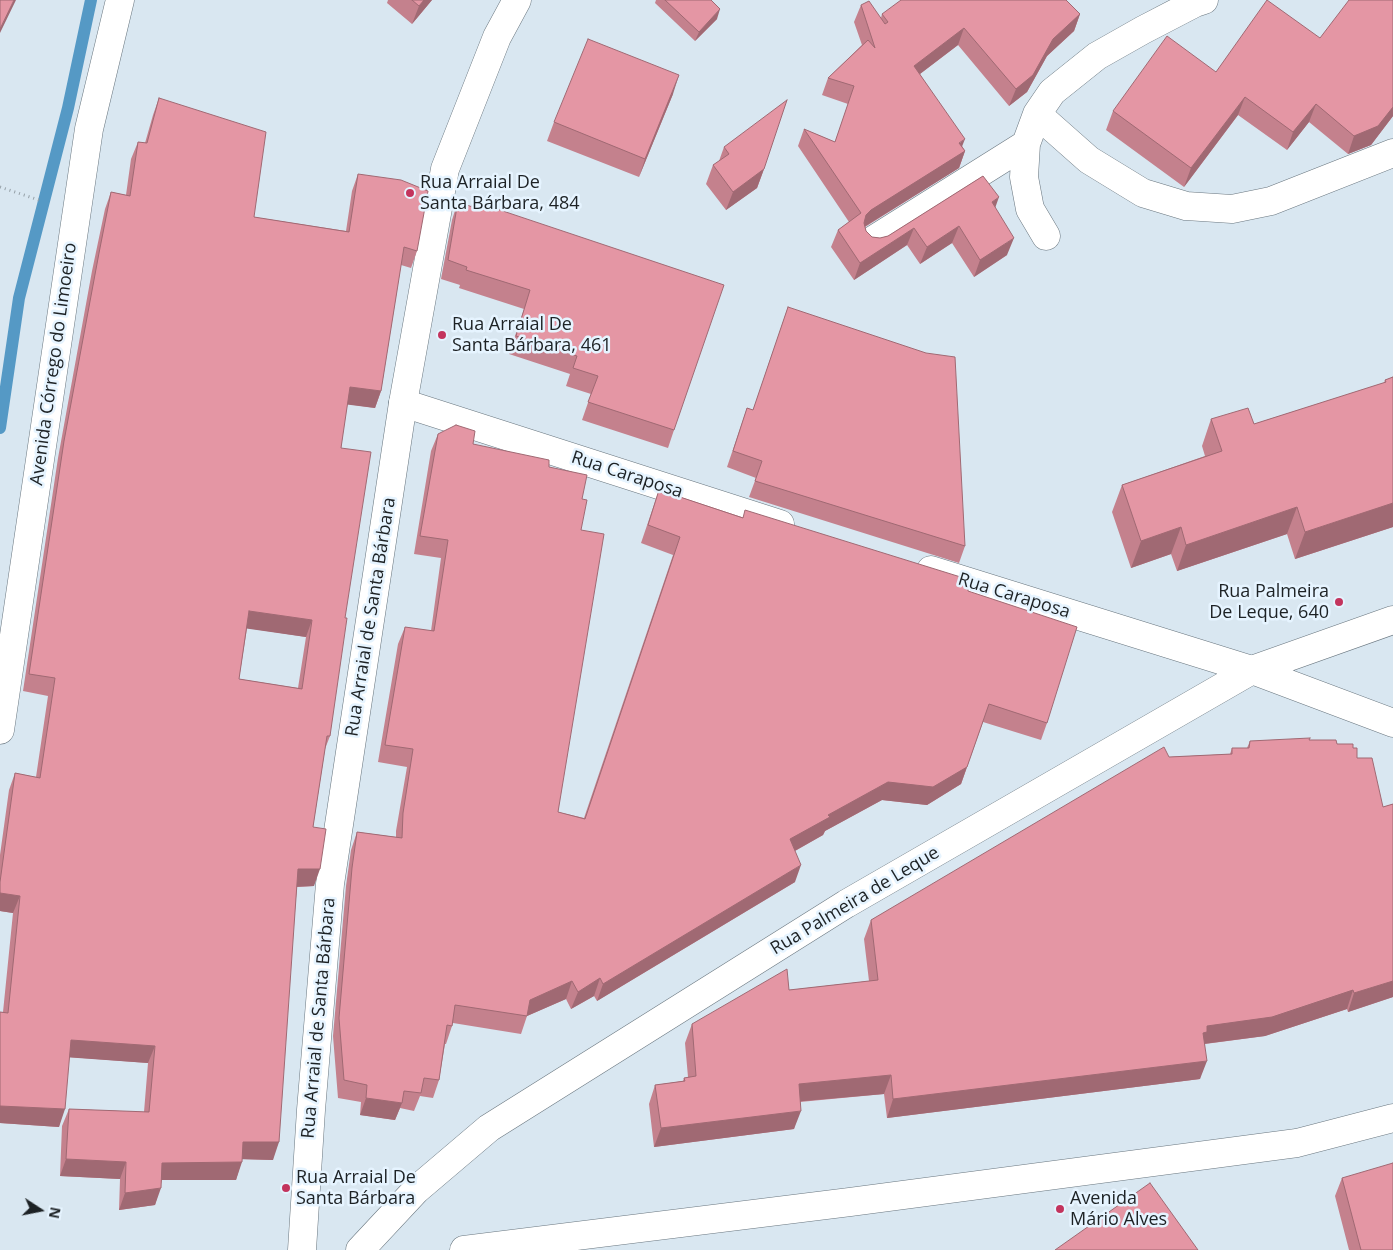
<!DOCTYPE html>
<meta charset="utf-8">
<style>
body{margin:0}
#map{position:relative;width:1393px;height:1250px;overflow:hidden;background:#d9e7f1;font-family:"Open Sans",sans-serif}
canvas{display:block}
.north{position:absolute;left:15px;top:1185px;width:50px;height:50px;-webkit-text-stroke:4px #e6f4ff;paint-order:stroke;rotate:101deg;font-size:14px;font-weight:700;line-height:20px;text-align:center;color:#1d2225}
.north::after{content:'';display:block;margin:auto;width:18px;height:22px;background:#1d2225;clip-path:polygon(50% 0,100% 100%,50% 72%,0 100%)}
</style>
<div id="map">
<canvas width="1393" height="1250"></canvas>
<div class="north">N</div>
</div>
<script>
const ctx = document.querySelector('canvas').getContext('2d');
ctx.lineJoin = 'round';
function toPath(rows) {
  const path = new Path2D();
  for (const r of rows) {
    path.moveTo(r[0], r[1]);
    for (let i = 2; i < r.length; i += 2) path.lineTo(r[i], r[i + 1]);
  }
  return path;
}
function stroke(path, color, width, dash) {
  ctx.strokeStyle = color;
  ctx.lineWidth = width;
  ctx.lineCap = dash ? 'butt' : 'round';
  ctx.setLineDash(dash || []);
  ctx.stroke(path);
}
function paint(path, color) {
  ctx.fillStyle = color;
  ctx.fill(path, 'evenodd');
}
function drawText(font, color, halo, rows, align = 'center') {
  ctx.font = font + ' "Open Sans",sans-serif';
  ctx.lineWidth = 5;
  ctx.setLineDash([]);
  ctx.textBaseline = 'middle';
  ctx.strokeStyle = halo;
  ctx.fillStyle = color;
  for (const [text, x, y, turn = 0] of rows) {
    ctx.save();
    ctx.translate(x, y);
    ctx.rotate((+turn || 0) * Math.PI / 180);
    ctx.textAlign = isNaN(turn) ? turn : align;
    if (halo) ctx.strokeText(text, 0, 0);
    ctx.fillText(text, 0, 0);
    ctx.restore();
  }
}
const stream = toPath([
 [0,428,19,298,68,108,91,0]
]);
const path = toPath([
 [0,187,42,201]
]);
const minor = toPath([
 [1037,114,1089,160,1143,193,1186,206,1232,209,1271,201,1393,153],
 [1046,236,1030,209,1024,177,1026,144,1037,114,1052,92,1097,56,1143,30,1195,3,1204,0],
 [873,240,1026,144],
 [403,403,780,524],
 [931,570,1252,670,1393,723],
 [0,730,89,129,120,0],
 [360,1250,416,1190,489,1128,846,904,1252,670,1393,620]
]);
const tertiary = toPath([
 [302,1250,311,1110,330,884,403,403,445,169,497,37,517,0],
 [464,1250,850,1202,1297,1143,1393,1118]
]);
const wall = toPath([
 [388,0,432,0,412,24,387,3],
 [656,0,711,0,717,19,695,41,655,3],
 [1393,0,1393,116,1371,145,1348,154,1309,122,1287,150,1238,115,1184,187,1106,130,1113,111,1216,72,1320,38],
 [861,5,881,18,882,14,1080,14,1074,31,1047,56,1027,92,1009,106,958,45,920,74,965,151,959,168,865,227,866,231,872,237,880,238,888,236,983,176,995,208,1007,255,974,277,952,243,920,264,907,245,854,280,831,247,838,230,849,222,798,146,804,129,835,142,848,104,822,95,828,78,862,45,854,22],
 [673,94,639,177,547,141,554,122],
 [159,98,254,217,346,231,352,191,358,174,417,251,411,268,401,265,381,391,375,408,347,404,341,448,345,618,330,736,325,749,313,827,314,886,297,887,273,1160,242,1159,236,1180,162,1180,155,1205,119,1210,120,1179,60,1176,62,1126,69,1109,144,1112,148,1063,69,1057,59,1127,0,1123,0,1012,3,1012,13,913,0,911,0,855,9,790,15,773,36,777,48,696,23,691,58,458,92,271,105,209,111,192,126,195,131,159,138,142,145,143,153,115],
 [247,628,306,637,298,688,239,679],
 [724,147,764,169,757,188,726,210,706,184,713,165,719,161],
 [458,201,471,207,473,201,674,430,668,448,582,420,591,394,566,386,570,374,509,354,524,309,459,288,460,285,441,279,452,220],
 [788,307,965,546,959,563,749,497,756,478,727,467,747,408,753,410],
 [1393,377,1393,527,1295,559,1287,534,1177,571,1171,554,1131,568,1112,512,1122,485,1205,456,1202,446,1211,419,1254,424,1384,383,1385,380],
 [438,434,549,467,582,499,581,530,558,812,584,818,673,555,641,543,659,490,968,591,1047,723,1041,740,983,722,961,784,927,805,882,800,825,831,823,835,795,851,795,882,597,1001,594,996,571,1009,566,999,527,1016,521,1034,453,1023,446,1044,445,1044,439,1080,433,1098,420,1096,414,1111,400,1108,395,1120,360,1115,361,1102,338,1098,333,1036,346,886,351,850,357,832,396,837,396,831,407,767,378,762,398,644,405,627,431,631,441,558,414,554,431,451],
 [1309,740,1337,744,1353,748,1357,758,1383,807,1393,804,1393,997,1348,1012,1347,1009,1265,1036,1205,1044,1200,1079,887,1118,884,1094,800,1102,794,1129,654,1147,649,1104,655,1085,683,1081,684,1078,688,1077,685,1043,692,1024,789,990,869,981,864,939,871,920,1169,757,1230,754,1232,748,1247,748,1250,741],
 [1342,1178,1393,1250,1349,1250,1335,1196]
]);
const shadedWall = toPath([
 [14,0,16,0,0,33,0,29],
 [424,0,432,0,412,24,419,6],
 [720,9,717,19,695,41,699,32],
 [1080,14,1074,31,1047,56,1027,92,1009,106,1016,89,1053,39],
 [964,28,958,45,908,83,914,66],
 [679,75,673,94,639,177,645,159],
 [1245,97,1238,115,1184,187,1191,168],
 [1316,104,1309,122,1287,150,1293,132],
 [1393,107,1393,116,1371,145,1348,154,1354,136],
 [965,139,959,154,965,151,959,168,864,227,859,232,866,215,871,210],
 [764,169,757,188,726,210,733,192],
 [999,197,993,214,992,202],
 [959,226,952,243,920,264,927,247],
 [914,228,907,245,854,280,860,263],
 [1014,238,1007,255,974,277,980,260],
 [350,387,381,391,375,408,343,404],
 [1393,503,1393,527,1295,559,1305,532],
 [1297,507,1287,534,1177,571,1186,545],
 [1181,527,1171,554,1131,568,1141,541],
 [249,611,312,620,306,637,243,628],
 [967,767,961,784,927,805,882,800,825,831,823,835,784,857,790,839,828,815,888,782],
 [801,865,795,882,597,1001,603,984],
 [298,869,320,869,314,886,292,887],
 [0,893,20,896,13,913,0,911],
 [600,978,594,996,571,1009,578,992],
 [572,981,566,999,527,1016,530,1000],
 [1393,981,1393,997,1348,1012,1354,993],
 [1353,990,1347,1009,1265,1036,1203,1044,1203,1033,1207,1026],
 [71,1040,155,1046,148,1063,64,1057],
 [1207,1061,1200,1079,887,1118,893,1099],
 [891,1075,884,1094,792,1102,799,1084],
 [366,1098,402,1103,395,1120,360,1115],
 [0,1106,65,1109,59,1127,0,1123],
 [801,1111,794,1129,654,1147,661,1128],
 [243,1142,279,1142,273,1160,236,1159],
 [66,1159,126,1162,120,1179,60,1176],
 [242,1162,236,1180,156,1180,162,1163],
 [161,1188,155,1205,119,1210,125,1193]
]);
const building = toPath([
 [0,0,14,0,0,29,0,0],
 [412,0,424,0,419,6,412,0],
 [665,0,711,0,720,9,699,32,665,0],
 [901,0,1066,0,1080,14,1053,39,1033,75,1016,89,964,28,914,66,965,139,959,143,965,151,871,210,866,215,864,223,866,231,872,237,880,238,888,236,983,176,999,197,992,202,1014,238,980,260,959,226,927,247,914,228,860,263,838,230,861,213,804,129,835,142,854,86,828,78,868,40,875,48,861,5,869,1,885,24,888,22,882,14,901,0],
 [1267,0,1320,38,1349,0,1393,0,1393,107,1378,126,1354,136,1316,104,1293,132,1245,97,1191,168,1113,111,1167,36,1216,72,1267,0],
 [588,39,679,75,645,159,554,122,588,39],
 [159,98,266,132,254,217,349,232,358,174,401,180,428,191,417,251,404,247,381,391,350,387,341,448,371,452,345,618,347,618,330,736,327,736,313,827,326,829,320,869,298,869,279,1142,243,1142,242,1162,162,1163,161,1188,125,1193,126,1162,66,1159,69,1109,149,1112,155,1046,71,1040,65,1109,0,1106,0,1012,8,1013,20,896,0,893,0,882,15,773,40,778,55,678,29,674,64,441,99,253,111,192,130,196,138,142,147,143,159,98],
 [249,611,312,620,302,689,239,679,249,611],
 [787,100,764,169,733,192,713,165,729,154,724,147,787,100],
 [458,201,472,207,473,201,724,285,674,430,588,402,598,376,573,368,577,356,516,336,530,290,466,270,467,267,448,260,458,201],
 [788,307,926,353,955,357,965,546,755,481,762,461,733,451,747,408,753,410,788,307],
 [1393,377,1393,503,1305,532,1297,507,1186,545,1181,527,1141,541,1122,485,1222,451,1211,419,1248,408,1254,424,1386,382,1385,380,1393,377],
 [456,425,475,431,473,444,549,460,549,467,587,475,582,499,587,500,581,530,604,534,558,812,585,819,680,537,648,525,659,490,743,518,745,510,967,579,968,591,1077,627,1047,723,989,704,967,767,933,787,888,782,828,815,830,817,790,839,801,865,603,984,600,978,578,992,572,981,530,1000,527,1016,455,1005,452,1026,447,1025,439,1080,424,1078,421,1093,404,1091,402,1103,366,1098,367,1085,344,1080,339,1018,352,868,357,832,402,838,403,813,413,749,385,745,405,627,434,631,448,540,420,536,438,434,456,425],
 [1310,738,1309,740,1336,740,1337,744,1353,744,1353,748,1357,748,1357,758,1372,758,1383,807,1393,804,1393,981,1354,993,1353,990,1272,1017,1207,1026,1207,1032,1203,1033,1207,1061,893,1099,891,1075,799,1084,801,1111,661,1128,655,1085,685,1081,684,1078,696,1076,692,1024,787,969,789,990,878,980,871,920,1164,747,1169,757,1232,754,1232,748,1249,748,1250,741,1310,738],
 [1393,1163,1393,1250,1361,1250,1342,1178,1393,1163],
 [1150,1183,1198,1250,1055,1250,1150,1183]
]);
const markers = [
 [410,193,5,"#c3345d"],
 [442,335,5,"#c3345d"],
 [1339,602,5,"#c3345d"],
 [286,1188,5,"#c3345d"],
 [1060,1209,5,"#c3345d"]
];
const poiNames = [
 ["Rua Arraial De",420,183],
 ["Santa Bárbara, 484",420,204],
 ["Rua Arraial De",452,325],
 ["Santa Bárbara, 461",452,346],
 ["Rua Palmeira",1329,592,"right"],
 ["De Leque, 640",1329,613,"right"],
 ["Rua Arraial De",296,1178],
 ["Santa Bárbara",296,1199],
 ["Avenida",1070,1199],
 ["Mário Alves",1070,1220]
];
const streetNames = [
 ["Avenida Córrego do Limoeiro",54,364,-82],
 ["Rua Caraposa",627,475,18],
 ["Rua Caraposa",1014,596,17],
 ["Rua Arraial de Santa Bárbara",371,617,-81],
 ["Rua Palmeira de Leque",855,901,-31],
 ["Rua Arraial de Santa Bárbara",319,1018,-85]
];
stroke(stream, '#5599c5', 12);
stroke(minor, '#69767f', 29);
stroke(tertiary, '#69767f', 29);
stroke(path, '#96a1a8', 3, [1, 4]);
stroke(minor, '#fff', 28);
stroke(tertiary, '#fff', 28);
paint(wall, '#c4818d');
paint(shadedWall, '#a06973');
paint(building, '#e496a4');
stroke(building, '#a06973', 1);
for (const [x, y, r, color] of markers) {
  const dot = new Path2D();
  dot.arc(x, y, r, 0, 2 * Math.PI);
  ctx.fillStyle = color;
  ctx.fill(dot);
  stroke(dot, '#e6f4ff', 2);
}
drawText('18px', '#1d2225', '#e6f4ff', poiNames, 'left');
drawText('18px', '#1d2225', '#e6f4ff', streetNames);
</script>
